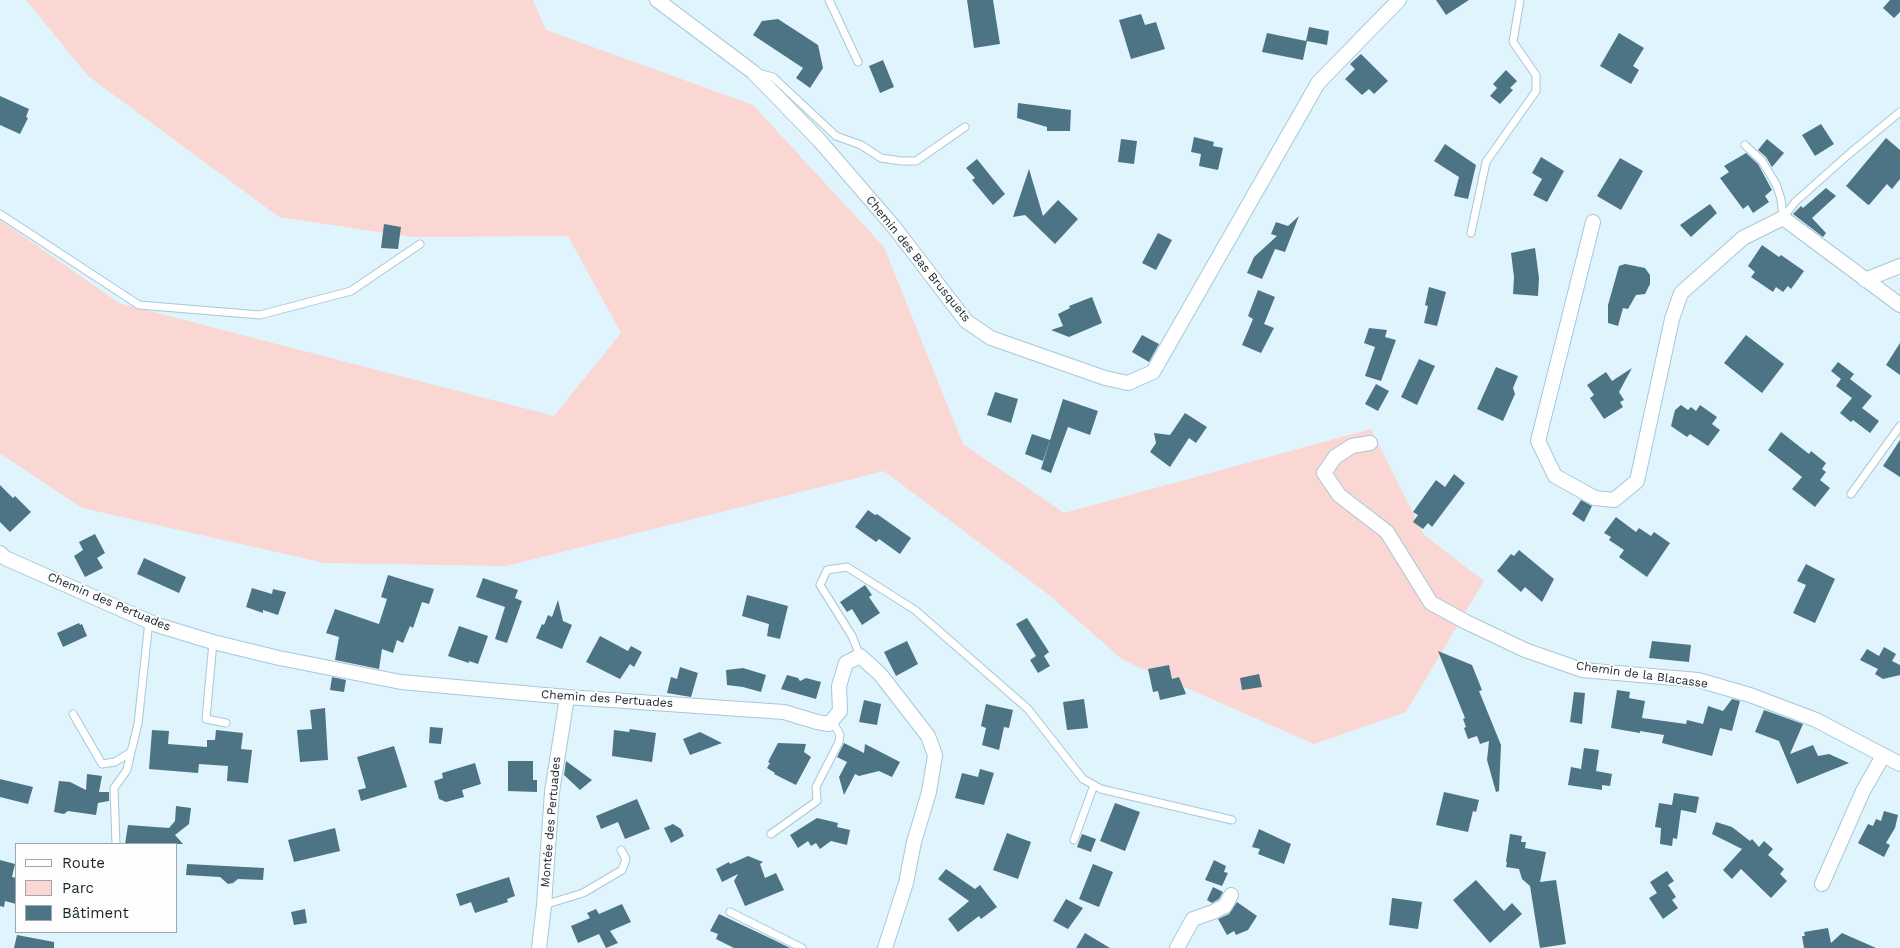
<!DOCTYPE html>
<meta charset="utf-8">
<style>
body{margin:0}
#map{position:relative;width:1900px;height:948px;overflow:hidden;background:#dff4fd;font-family:"Work Sans",sans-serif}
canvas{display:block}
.legend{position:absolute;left:15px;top:843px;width:162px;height:90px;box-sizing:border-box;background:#fdfdfd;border:1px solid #a1a6a9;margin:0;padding:6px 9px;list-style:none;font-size:15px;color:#17242a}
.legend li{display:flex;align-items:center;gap:10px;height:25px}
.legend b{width:25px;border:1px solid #a1a6a9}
</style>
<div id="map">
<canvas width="1900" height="948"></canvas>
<ul class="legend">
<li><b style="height:6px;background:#fff"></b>Route</li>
<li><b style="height:14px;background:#fad7d3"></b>Parc</li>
<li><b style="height:14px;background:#4d7485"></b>Bâtiment</li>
</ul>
</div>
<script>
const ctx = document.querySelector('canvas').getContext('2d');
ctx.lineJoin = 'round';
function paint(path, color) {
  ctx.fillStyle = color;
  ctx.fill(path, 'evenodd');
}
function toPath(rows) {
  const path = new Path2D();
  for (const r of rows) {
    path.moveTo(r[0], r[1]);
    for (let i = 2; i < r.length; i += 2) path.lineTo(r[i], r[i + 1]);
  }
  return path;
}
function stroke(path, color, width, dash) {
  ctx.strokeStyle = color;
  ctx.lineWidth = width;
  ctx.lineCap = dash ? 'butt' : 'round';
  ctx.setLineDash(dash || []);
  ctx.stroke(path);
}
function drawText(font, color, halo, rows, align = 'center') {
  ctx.font = font + ' "Work Sans",sans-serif';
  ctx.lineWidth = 4;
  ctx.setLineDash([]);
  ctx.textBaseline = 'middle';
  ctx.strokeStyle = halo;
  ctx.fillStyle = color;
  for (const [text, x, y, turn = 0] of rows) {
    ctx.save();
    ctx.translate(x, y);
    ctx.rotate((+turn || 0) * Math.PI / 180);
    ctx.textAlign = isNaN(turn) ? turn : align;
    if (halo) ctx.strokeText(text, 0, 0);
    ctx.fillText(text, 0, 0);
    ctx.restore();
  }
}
const green = toPath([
 [26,0,533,0,546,30,753,105,884,247,963,444,1064,513,1371,429,1424,535,1484,581,1406,712,1314,744,1123,660,1049,595,884,471,506,566,325,563,82,508,0,453,0,220,119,303,554,416,621,333,568,236,412,237,279,217,88,76]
]);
const building = toPath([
 [967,0,993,0,1000,44,974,48],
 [1436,0,1469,0,1446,15],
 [1890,0,1900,0,1900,12,1894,18,1883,8],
 [1141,14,1145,25,1156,22,1165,49,1131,59,1119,20],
 [778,19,818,45,823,68,810,88,796,78,803,68,753,35,762,21],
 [1309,27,1329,31,1327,45,1307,41,1303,60,1262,52,1267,33,1306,41],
 [1619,33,1644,48,1633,66,1639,70,1631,84,1600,66],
 [1361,54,1388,81,1374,94,1369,89,1362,95,1345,79,1355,69,1350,64],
 [883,60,894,87,880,93,869,66],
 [1506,70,1517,81,1510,88,1513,90,1500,104,1490,96,1497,88,1493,84],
 [0,96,29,109,26,117,28,118,20,134,0,125],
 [1018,103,1071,110,1070,131,1047,131,1047,127,1017,118],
 [1821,124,1834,144,1815,156,1802,135],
 [1194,137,1214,142,1213,146,1223,148,1218,170,1199,166,1201,154,1191,152],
 [1886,138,1900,150,1900,179,1892,189,1887,184,1869,205,1867,204,1846,186],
 [1121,139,1137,141,1134,164,1118,162],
 [1767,139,1784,153,1772,167,1766,157,1758,150],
 [1445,144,1476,165,1468,199,1454,196,1459,177,1434,161],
 [1746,153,1758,164,1772,190,1765,196,1769,202,1753,213,1748,205,1743,209,1720,178,1729,172,1724,166],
 [1541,157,1564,171,1547,202,1533,195,1542,179,1532,173],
 [1620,158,1643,171,1621,210,1597,196],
 [977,159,1005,194,993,205,972,180,975,178,966,168],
 [1029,169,1043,216,1058,200,1078,219,1055,244,1025,215,1013,217],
 [1826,188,1836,196,1812,218,1826,233,1823,237,1793,214,1801,206,1803,208],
 [1710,204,1717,213,1691,237,1680,225],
 [1299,216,1285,252,1275,249,1262,279,1247,273,1254,257,1277,236,1271,234,1276,222,1288,226],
 [384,224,401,227,398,249,381,248],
 [1158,233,1172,240,1156,270,1142,263],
 [1762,245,1779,257,1781,255,1804,271,1791,289,1788,286,1783,292,1776,287,1773,292,1751,277,1755,272,1748,266],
 [1535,248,1539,278,1538,296,1513,294,1514,277,1511,253],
 [1625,264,1645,268,1650,275,1650,284,1645,294,1636,295,1628,309,1623,308,1618,326,1608,323,1608,305,1619,266],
 [1429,287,1446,292,1437,326,1424,323,1428,306,1425,305],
 [1258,290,1275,297,1264,324,1274,328,1261,353,1242,345,1253,319,1248,316],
 [1092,297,1102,323,1069,337,1051,330,1063,326,1058,314,1070,308,1069,306],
 [1369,328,1387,330,1385,337,1396,340,1381,381,1365,376,1375,347,1364,343],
 [1142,335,1159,344,1149,362,1132,352],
 [1746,335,1784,364,1762,393,1724,363],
 [1900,343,1900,375,1886,365],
 [1419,359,1435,366,1417,405,1401,397],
 [1838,362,1854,374,1850,379,1872,396,1862,408,1879,421,1870,433,1853,420,1851,422,1840,413,1852,398,1836,386,1841,379,1831,371],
 [1496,367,1518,376,1513,388,1515,394,1503,421,1477,409],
 [1632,368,1619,392,1624,400,1620,402,1623,407,1604,419,1590,398,1594,395,1587,385,1606,372,1612,381],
 [1376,384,1389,391,1378,411,1365,404],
 [995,392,1018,399,1011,423,987,415],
 [1063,399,1098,411,1090,435,1068,427,1051,473,1041,469],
 [1681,405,1688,410,1691,407,1696,411,1700,405,1717,417,1712,424,1720,430,1708,446,1690,434,1687,437,1671,426,1675,410],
 [1185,413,1207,427,1196,443,1189,438,1170,467,1150,452,1156,443,1154,433,1170,435],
 [1781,432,1809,454,1811,451,1826,463,1822,469,1826,472,1820,480,1830,488,1815,507,1792,489,1802,477,1768,450],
 [1032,434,1050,440,1043,461,1025,454],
 [1900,440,1900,477,1883,466],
 [1454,474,1465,483,1432,527,1428,523,1423,529,1413,522,1418,515,1413,512,1436,480,1445,487],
 [0,485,13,498,15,496,31,512,10,532,0,522],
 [1581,500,1592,506,1584,522,1572,514],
 [868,510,875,515,877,514,911,538,900,554,879,539,876,542,855,527],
 [1616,517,1636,532,1639,528,1651,536,1654,532,1670,543,1647,577,1619,557,1624,550,1609,540,1611,537,1604,533],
 [95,534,105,553,97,558,103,568,85,577,74,556,83,550,79,542],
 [1519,550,1554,579,1542,602,1525,587,1521,592,1497,571,1511,554,1514,556],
 [144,558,186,577,179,593,137,574],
 [1806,564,1835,579,1815,623,1793,613,1806,585,1797,581],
 [388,575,434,589,429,604,422,602,413,628,410,626,403,643,397,640,393,653,382,649,379,669,335,660,339,637,326,633,335,609,379,624,387,599,381,597],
 [483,578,518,590,515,598,522,601,507,643,495,639,505,607,476,597],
 [865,585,872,595,869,597,880,613,862,625,852,609,847,612,840,602],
 [252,588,272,594,273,589,286,592,278,615,263,610,263,613,246,607],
 [747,595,788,606,780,639,767,636,769,624,742,616],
 [558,600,563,621,572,625,562,649,536,638,542,624,544,625,548,615,552,617],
 [1027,618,1049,652,1044,656,1050,666,1038,673,1030,660,1036,656,1016,624],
 [79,623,80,625,82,624,87,636,63,647,57,633],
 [459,626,488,636,478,664,469,661,469,663,448,656],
 [600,636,628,651,631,646,642,652,634,667,630,664,620,679,586,662],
 [907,641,918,664,896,676,884,652],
 [1652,641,1691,645,1689,662,1649,658],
 [1884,647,1896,654,1892,661,1900,665,1900,675,1883,679,1875,674,1878,669,1860,660,1867,649,1879,656],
 [1438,651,1472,665,1482,690,1479,691,1501,745,1499,791,1496,792,1487,760,1489,741,1480,744,1477,736,1468,739,1464,728,1466,727,1463,719,1465,718],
 [1169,665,1172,679,1179,677,1186,694,1160,700,1158,691,1153,692,1148,669],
 [680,667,698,673,691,697,667,693,671,677,677,679],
 [743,668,766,675,761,692,743,687,727,685,726,670],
 [1259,674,1262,687,1242,690,1240,678],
 [787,675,798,678,800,681,806,678,821,682,816,699,781,689],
 [332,677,346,680,344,692,330,690],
 [1617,690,1630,692,1629,698,1645,701,1642,718,1686,724,1687,720,1703,724,1708,706,1723,711,1732,699,1740,701,1732,731,1720,728,1712,756,1662,743,1664,735,1640,731,1640,733,1611,728],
 [1574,692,1585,693,1582,724,1570,722],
 [1084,699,1088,728,1067,730,1063,702],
 [864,700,881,704,877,725,859,722],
 [986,704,1013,710,1009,728,1004,727,999,750,982,745,986,728,981,726],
 [325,708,328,760,300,762,297,730,312,729,310,710],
 [1764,710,1803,724,1790,754,1813,745,1818,756,1829,754,1849,763,1797,784,1779,741,1755,732],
 [430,727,443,728,441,744,429,743],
 [630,729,656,733,652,762,612,756,614,730,629,732],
 [152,730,169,731,168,744,207,747,207,740,215,740,216,730,243,733,241,749,252,750,248,783,227,781,228,766,199,764,198,773,149,769],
 [700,732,722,743,690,755,683,739],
 [778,743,806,744,804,752,811,757,796,785,774,774,775,773,767,768,770,763,768,762],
 [844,743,864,753,865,744,900,762,892,777,879,771,859,776,855,774,844,795,839,777,847,762,837,757],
 [394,746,407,787,361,801,358,790,366,788,357,757],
 [1584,748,1599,750,1596,771,1612,774,1610,786,1602,785,1602,790,1568,785,1571,767,1581,769],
 [508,761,533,761,533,780,537,780,537,792,508,791],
 [566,761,581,772,592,780,580,790,564,775],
 [475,763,481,784,462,790,464,797,446,802,439,799,434,781,443,778,442,773],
 [980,769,994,773,984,805,955,798,962,773,978,777],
 [87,774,102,776,99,792,109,792,109,801,98,803,96,815,68,811,64,814,54,812,59,781,70,782,86,790],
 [0,779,33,787,28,804,0,797],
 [1444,792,1479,800,1476,812,1473,811,1468,832,1436,825],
 [1674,793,1699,797,1696,813,1681,810,1677,839,1673,838,1672,846,1660,844,1661,828,1655,827,1659,803,1672,805],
 [637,799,650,829,625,839,618,822,601,829,596,816],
 [1115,803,1140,812,1125,851,1100,841],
 [176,806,191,808,189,824,175,835,183,844,125,844,128,825,169,828,175,821],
 [1884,811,1898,815,1895,828,1886,843,1890,845,1884,857,1858,843,1868,824,1873,826,1876,819,1881,821],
 [817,818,838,823,837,827,850,830,847,845,831,841,820,849,816,843,811,846,808,841,798,848,790,835],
 [1716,822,1732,827,1750,841,1752,839,1759,847,1764,841,1773,849,1768,855,1784,869,1780,874,1787,881,1771,898,1741,869,1732,879,1723,870,1742,849,1712,834],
 [673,824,681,829,684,836,671,843,664,828],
 [335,828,340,851,294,862,288,840],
 [1259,829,1291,844,1284,864,1258,854,1260,849,1252,847],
 [1007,833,1031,842,1018,879,993,870],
 [1082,834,1096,839,1091,852,1077,847],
 [1510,834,1522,836,1521,842,1526,842,1525,848,1546,852,1540,882,1556,880,1566,944,1540,948,1530,886,1522,879,1519,869,1506,867,1507,862,1506,862],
 [748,856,763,862,760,864,765,878,776,873,784,890,745,906,734,881,738,874,722,882,716,869,729,862,730,864],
 [0,860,15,864,12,877,16,878,16,904,5,901,4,907,0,906],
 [1214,860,1226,866,1224,872,1228,873,1222,886,1205,880],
 [187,864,264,868,263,880,238,879,233,883,228,884,220,877,186,875],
 [1093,864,1113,872,1099,907,1079,899],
 [946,869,975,889,980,885,997,907,981,919,979,916,958,932,948,919,969,901,938,879],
 [1667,871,1674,881,1668,885,1676,897,1672,900,1678,908,1663,919,1649,898,1657,893,1650,882],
 [509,877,515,896,507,899,508,902,475,913,471,902,460,906,456,894],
 [1476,880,1504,911,1512,903,1522,914,1490,943,1453,900],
 [1213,887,1223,892,1219,899,1212,903,1207,900],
 [1392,898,1422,902,1418,929,1389,925],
 [1066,899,1083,908,1068,929,1053,921],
 [1237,902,1257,916,1248,930,1236,935,1234,931,1227,935,1218,919,1229,914],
 [622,904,631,922,610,931,618,943,606,948,599,934,578,943,571,926,590,918,587,913,596,909,599,914],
 [305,909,307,923,294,925,291,912],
 [719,914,776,941,790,948,734,948,716,939,718,934,710,931],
 [1828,928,1831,943,1842,933,1876,948,1804,948,1802,936,1805,936,1804,932],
 [1085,933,1110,948,1076,948],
 [17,935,54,942,54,948,14,948]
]);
const lane = toPath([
 [829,0,858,62],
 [758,73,773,77,836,136,861,145,881,158,901,161,916,161,965,127],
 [1745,145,1762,161,1776,184,1781,199,1783,218],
 [0,214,139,305,260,315,351,291,420,244],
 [1783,218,1795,202,1849,154,1900,112],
 [1471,233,1486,162,1536,91,1536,75,1513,42,1520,0],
 [1851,494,1900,426],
 [213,642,206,719,226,723],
 [860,656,852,636,820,585,827,570,847,567,915,610,1028,709,1083,779,1101,789,1232,820],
 [73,714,102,764,115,762,131,752,138,724,149,621],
 [771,834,817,801,816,787,839,742,840,735,832,720],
 [1074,840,1094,785],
 [116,844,114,788,127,770,131,752],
 [544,905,583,893,622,870,626,859,621,850],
 [730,912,802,948]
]);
const street = toPath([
 [657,0,753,72,819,140,894,227,966,321,991,338,1105,378,1128,383,1153,372,1318,83,1399,0],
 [1593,222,1538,441,1555,476,1595,498,1614,500,1637,481,1672,319,1681,293,1743,238,1783,218,1900,305],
 [1865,280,1900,266],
 [1370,443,1352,446,1335,457,1324,473,1339,495,1387,532,1431,603,1466,622,1525,650,1582,670,1698,680,1750,695,1816,720,1900,764],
 [0,553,5,558,157,625,213,642,279,658,401,682,567,697,784,712,817,722,829,724,840,711,839,686,846,663,860,656,880,674,928,736,935,755,929,792,914,842,906,883,885,948],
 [1822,884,1863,791,1883,756],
 [539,948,544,905,552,792,567,697],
 [1177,948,1193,919,1213,912,1225,906,1231,895]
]);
const streetNames = [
 ["Chemin des Bas Brusquets",918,259,51],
 ["Chemin des Pertuades",109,602,23],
 ["Chemin de la Blacasse",1642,675,8],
 ["Chemin des Pertuades",607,699,4],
 ["Montée des Pertuades",551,822,-85]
];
paint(green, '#fad7d3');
paint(building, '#4d7485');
stroke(lane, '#a7c8d7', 9);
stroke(street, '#a7c8d7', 16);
stroke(lane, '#fff', 7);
stroke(street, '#fff', 14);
drawText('12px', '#17242a', '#fdfdfd', streetNames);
</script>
